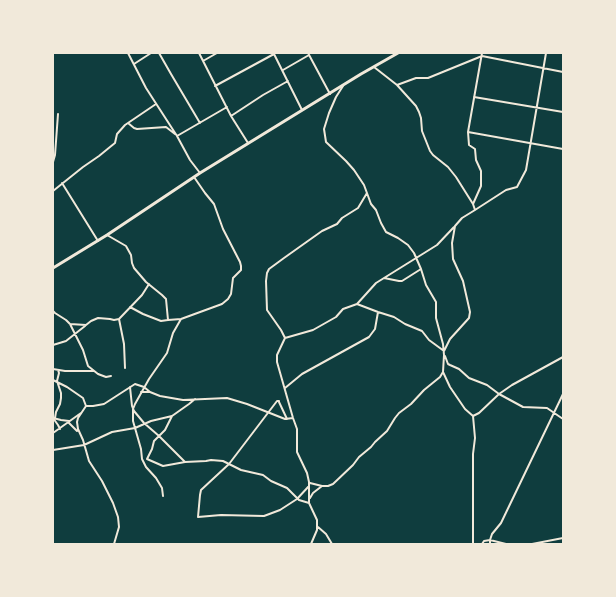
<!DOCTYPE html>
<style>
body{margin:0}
#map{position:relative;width:616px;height:597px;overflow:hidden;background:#0f3d3e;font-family:Ubuntu,sans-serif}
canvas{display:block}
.frame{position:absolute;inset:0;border:54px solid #f1e9da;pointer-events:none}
</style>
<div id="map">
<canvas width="616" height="597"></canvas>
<div class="frame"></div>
</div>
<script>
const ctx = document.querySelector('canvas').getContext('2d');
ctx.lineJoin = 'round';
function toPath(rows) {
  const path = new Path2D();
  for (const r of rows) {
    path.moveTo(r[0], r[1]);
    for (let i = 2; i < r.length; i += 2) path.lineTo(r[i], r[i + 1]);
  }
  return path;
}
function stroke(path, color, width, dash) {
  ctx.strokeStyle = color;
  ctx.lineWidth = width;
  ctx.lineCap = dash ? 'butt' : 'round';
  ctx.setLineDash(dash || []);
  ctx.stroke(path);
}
const minor = toPath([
 [128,53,146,88,177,136,190,160,200,173],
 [159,53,171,74,200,123],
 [199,53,231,116,248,143],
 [308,53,330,94],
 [274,54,302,110],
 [203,61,217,53],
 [134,64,151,53],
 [374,67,397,85,416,106,419,112,421,118,422,131,430,151,433,155,448,167,456,177,473,204,475,210],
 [283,70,309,55],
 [397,85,416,78,428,78,482,56,563,72],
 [215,86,274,54],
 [343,86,336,97,329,113,324,129,326,142,346,161,354,170,364,185,371,204,376,210,381,223,386,232,398,238,408,245,414,253,421,269,426,285,436,302,436,318,443,344,444,355,443,372,450,387,465,409,473,416,479,413,499,394,512,385,563,357],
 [474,97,563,112],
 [231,116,263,95,288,81],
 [128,123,134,128,137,129,166,127,175,134],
 [468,132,563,149],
 [177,136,227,107],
 [53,162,55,155,58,114],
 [62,183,98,241],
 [53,191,83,167,99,156,110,147,115,143,117,134,125,125,156,104],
 [473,204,481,186,481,171,476,160,475,149,469,145,468,132,482,53],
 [107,235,126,246,131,255,132,263,134,268,146,282,162,295,166,299,168,320],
 [384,278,399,281,402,281,421,269],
 [357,304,378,312,394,317,405,324,422,331,429,340,444,351,450,339,469,318,470,312,463,281,453,259,452,243,455,226,462,218,475,210,506,190,517,187,526,170,546,53],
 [130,307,143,314,161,321,168,320,181,319,222,304,228,299,231,294,233,278,241,270,241,266,240,262,223,229,214,204,205,193,194,177],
 [53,311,55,313,66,320,70,324,83,350,88,366,98,374,106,377,111,376],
 [119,319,124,344,125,368],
 [70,324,86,325,91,321,98,318,110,319,114,320,119,319,142,295,149,284],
 [285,338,281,330,267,310,266,281,267,273,269,269,284,258,322,231,337,224,342,218,358,208,367,193],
 [53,345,66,341,85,326],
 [445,356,448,364,450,365,459,369,469,378,487,385,499,394,523,407,547,408,563,419],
 [53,369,65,371,93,371],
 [53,380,67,387,83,398,86,406],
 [130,387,132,406,134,411,144,423,159,436,185,462],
 [285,388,302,374,369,337,375,329,378,312],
 [141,392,150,392,160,396,183,400,227,398,247,404,285,419,293,418],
 [195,399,189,404,172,416,165,430,154,441,152,449,147,459,163,466,185,462,206,461,211,460,223,461,241,470,263,475,271,481,287,488,299,500,309,503],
 [53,418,61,420,69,421],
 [53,418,58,425,60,429],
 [55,418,56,412,60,404,61,398,61,393,57,381,59,373,58,370],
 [287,419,279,402,279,401,277,401,229,464,201,490,200,495,198,517,221,515,264,516,280,510,297,499,309,486],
 [68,422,77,431],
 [53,433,81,413],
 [53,450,84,445,112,432,135,428,151,421,172,416],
 [310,483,322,486,328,486,333,484,353,465,359,457,371,447,375,442,387,431,395,418,399,413,411,404,424,390,440,377,443,372],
 [163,496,162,488,156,478,146,467,142,459,141,449,133,421,133,409,135,404,149,379,167,353,173,333,181,319],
 [310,498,313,493,322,486],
 [318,527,326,534,332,544],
 [114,544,119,527,118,517,113,503,102,481,89,461,83,440,78,429,77,422,78,418,86,406,93,406,104,404,135,384,144,387,150,392],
 [311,544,317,530,317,520,309,503,309,482,307,473,297,452,297,429,293,418,277,362,277,355,285,338,313,330,336,317,343,309,357,304,376,283,437,245,454,227],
 [473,544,473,454,475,438,473,416],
 [482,544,484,541,490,540,506,544],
 [490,544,490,540,492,534,501,523,563,394],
 [532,544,563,538]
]);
const secondary = toPath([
 [53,268,107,235,200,173,361,74,398,53]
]);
stroke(minor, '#f1e9da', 2);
stroke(secondary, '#f1e9da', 3);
</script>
